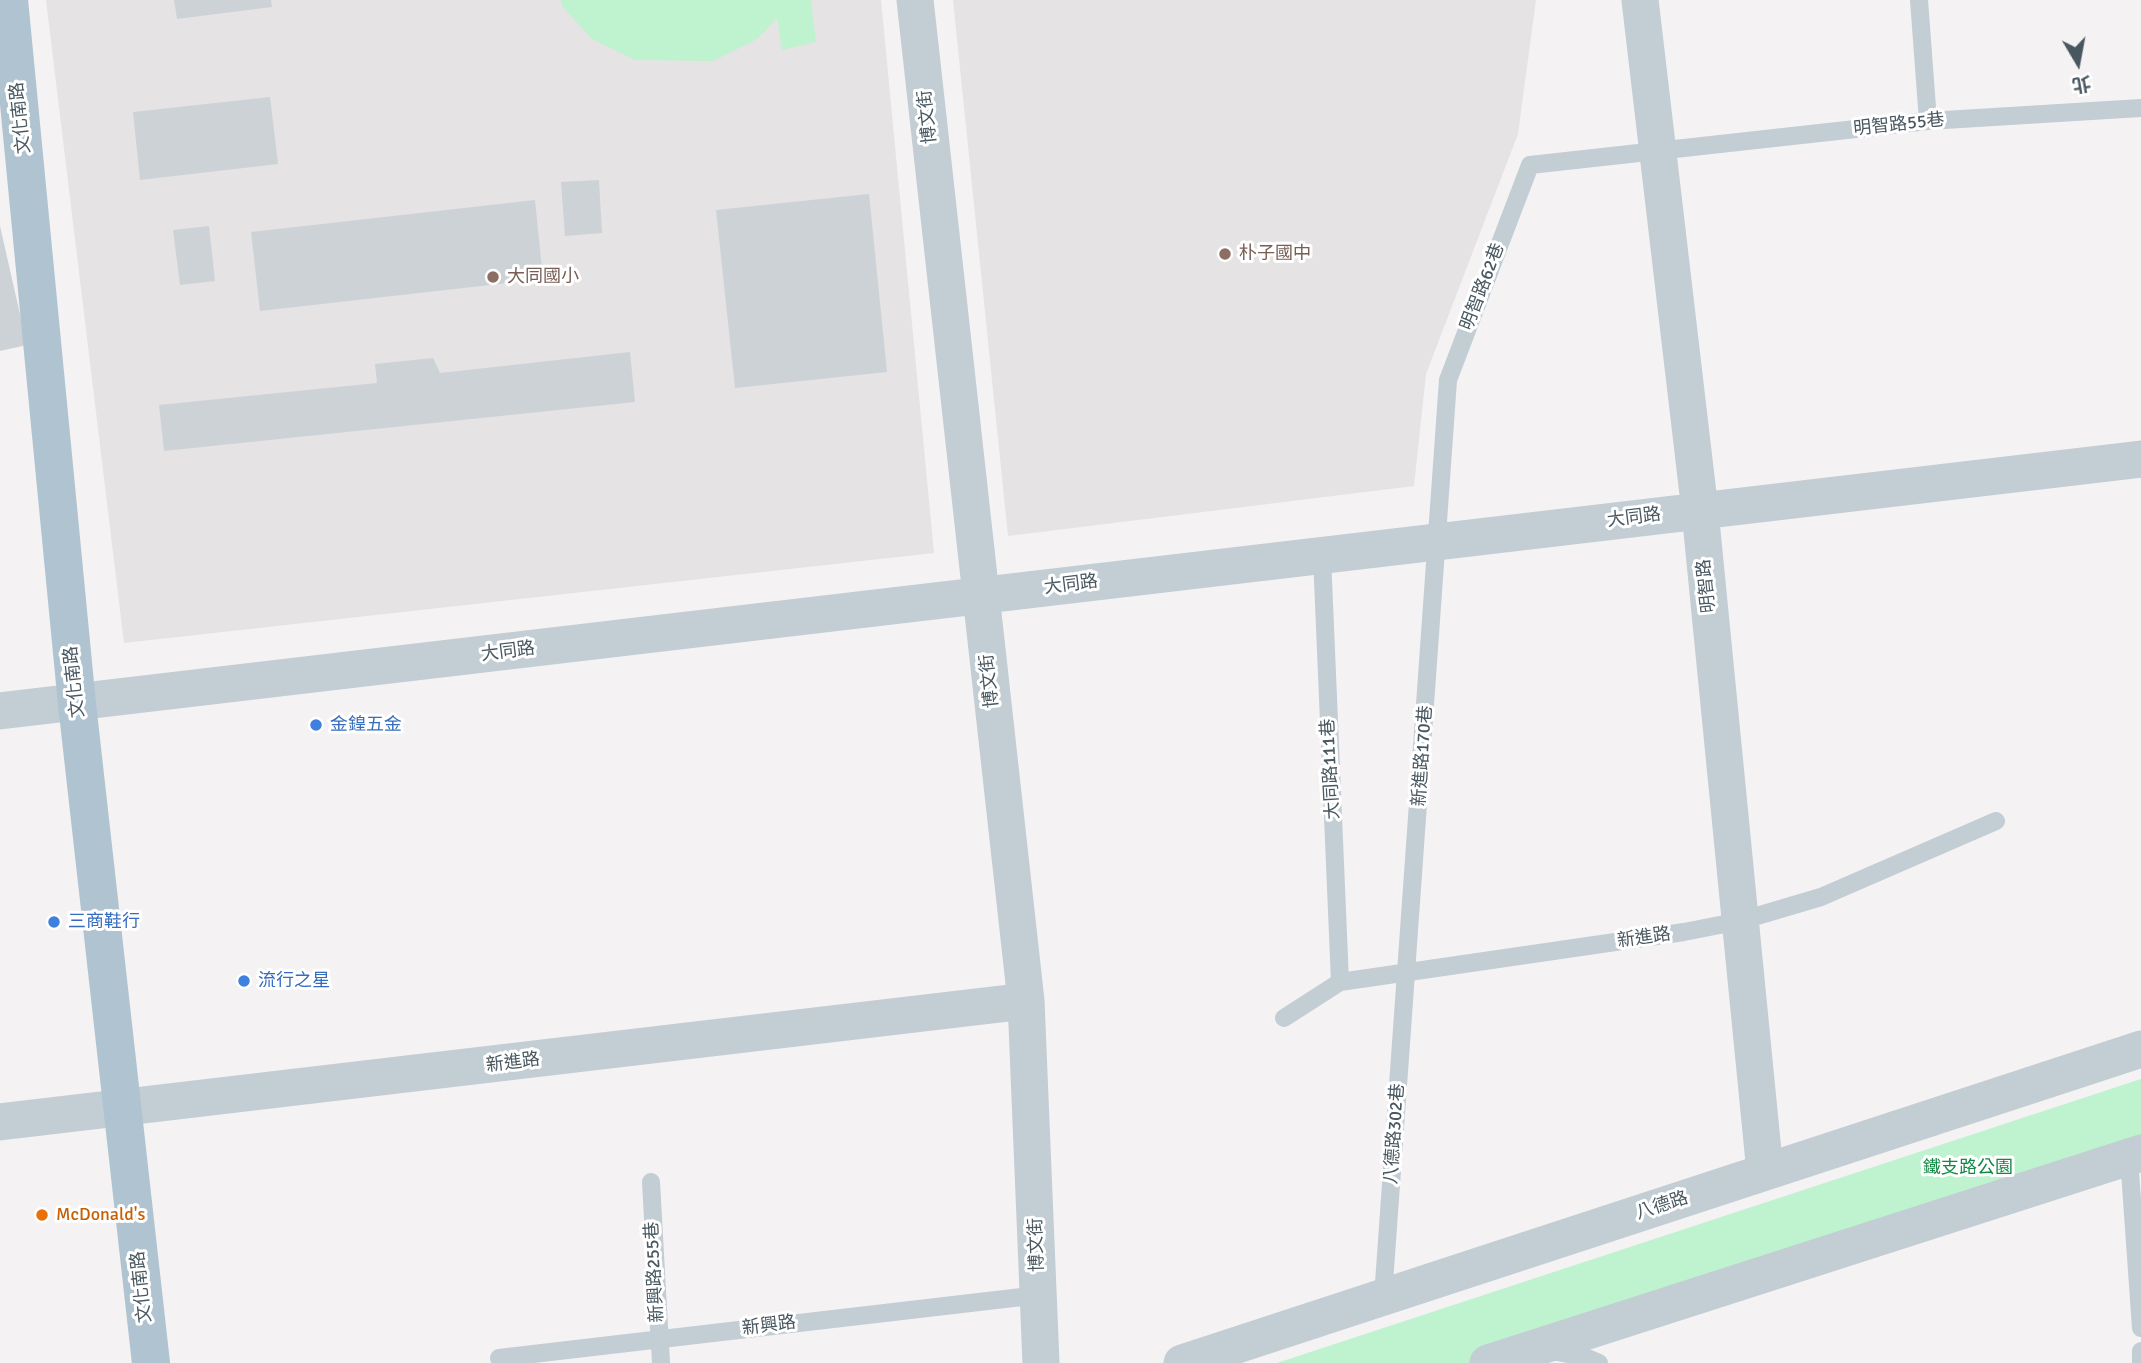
<!DOCTYPE html>
<meta charset="utf-8">
<style>
body{margin:0}
#map{position:relative;width:2141px;height:1363px;overflow:hidden;background:#f4f2f2;font-family:Signika,"Noto Sans TC",sans-serif}
canvas{display:block}
.north{position:absolute;left:2043px;top:28px;width:70px;height:70px;-webkit-text-stroke:5px #fff;paint-order:stroke;rotate:170deg;font-size:19px;font-weight:700;line-height:28px;text-align:center;color:#485760}
.north::after{content:'';display:block;margin:auto;width:24px;height:32px;background:#485760;clip-path:polygon(50% 0,100% 100%,50% 72%,0 100%)}
</style>
<div id="map">
<canvas width="2141" height="1363"></canvas>
<div class="north">北</div>
</div>
<script>
const ctx = document.querySelector('canvas').getContext('2d');
ctx.lineJoin = 'round';
function paint(path, color) {
  ctx.fillStyle = color;
  ctx.fill(path, 'evenodd');
}
function toPath(rows) {
  const path = new Path2D();
  for (const r of rows) {
    path.moveTo(r[0], r[1]);
    for (let i = 2; i < r.length; i += 2) path.lineTo(r[i], r[i + 1]);
  }
  return path;
}
function stroke(path, color, width, dash) {
  ctx.strokeStyle = color;
  ctx.lineWidth = width;
  ctx.lineCap = dash ? 'butt' : 'round';
  ctx.setLineDash(dash || []);
  ctx.stroke(path);
}
function drawText(font, color, halo, rows, align = 'center') {
  ctx.font = font + ' Signika,"Noto Sans TC",sans-serif';
  ctx.lineWidth = 6;
  ctx.setLineDash([]);
  ctx.textBaseline = 'middle';
  ctx.strokeStyle = halo;
  ctx.fillStyle = color;
  for (const [text, x, y, turn = 0] of rows) {
    ctx.save();
    ctx.translate(x, y);
    ctx.rotate((+turn || 0) * Math.PI / 180);
    ctx.textAlign = isNaN(turn) ? turn : align;
    if (halo) ctx.strokeText(text, 0, 0);
    ctx.fillText(text, 0, 0);
    ctx.restore();
  }
}
const education = toPath([
 [46,0,881,0,934,553,124,643],
 [953,0,1536,0,1518,134,1426,374,1414,486,1008,536]
]);
const green = toPath([
 [561,0,811,0,816,42,782,50,777,18,757,39,713,61,635,60,592,39,562,6],
 [2141,1079,2141,1143,1471,1363,1277,1363]
]);
const building = toPath([
 [174,0,271,0,272,7,177,19],
 [270,97,278,164,140,180,133,112],
 [599,180,602,233,565,236,561,182],
 [869,194,887,372,735,388,716,210],
 [535,200,543,279,260,311,251,232],
 [0,226,27,345,0,351],
 [209,226,215,281,180,285,173,230],
 [630,352,635,402,164,451,159,405,377,383,375,364,433,358,440,373]
]);
const lane = toPath([
 [1919,0,1928,121],
 [1322,556,1340,982],
 [1284,1018,1340,982,1684,932,1740,921,1821,897,1996,821],
 [2129,1157,2141,1328],
 [651,1182,661,1363],
 [1383,1297,1448,380,1530,165,1928,121,2141,108],
 [1552,1351,1585,1357,1599,1363],
 [499,1358,1039,1295],
 [2141,1363,2141,1351]
]);
const street = toPath([
 [915,0,1026,1001,1041,1363],
 [1640,0,1700,511,1765,1172],
 [0,711,2141,459],
 [0,1122,1026,1001],
 [1182,1363,2141,1049],
 [1488,1363,2141,1153]
]);
const primary = toPath([
 [9,0,77,704,151,1363]
]);
const markers = [
 [1225,254,7,"#8d6e63"],
 [493,277,7,"#8d6e63"],
 [316,725,7,"#3f7fe0"],
 [54,922,7,"#3f7fe0"],
 [244,981,7,"#3f7fe0"],
 [42,1215,7,"#e8710a"]
];
const streetNames = [
 ["博文街",928,117,-96],
 ["文化南路",21,118,-96],
 ["明智路55巷",1899,125,-6],
 ["明智路62巷",1483,287,-69],
 ["大同路",1634,518,-7],
 ["大同路",1071,585,-7],
 ["明智路",1707,586,-96],
 ["大同路",508,652,-7],
 ["博文街",990,681,-96],
 ["文化南路",75,682,-96],
 ["新進路170巷",1423,756,-86],
 ["大同路111巷",1331,769,-93],
 ["新進路",1644,938,-8],
 ["新進路",513,1063,-7],
 ["八德路302巷",1395,1134,-86],
 ["八德路",1662,1206,-18],
 ["博文街",1037,1245,-92],
 ["新興路255巷",655,1272,-93],
 ["文化南路",142,1287,-96],
 ["新興路",769,1326,-7]
];
const educationNames = [
 ["朴子國中",1239,254],
 ["大同國小",507,277]
];
const shopNames = [
 ["金鍠五金",330,725],
 ["三商鞋行",68,922],
 ["流行之星",258,981]
];
const parkNames = [
 ["鐵支路公園",1968,1168]
];
const foodNames = [
 ["McDonald's",56,1215]
];
paint(education, '#e5e3e4');
paint(green, '#bff2cf');
paint(building, '#cdd2d6');
stroke(lane, '#c2cdd4', 18);
stroke(street, '#c2cdd4', 37);
stroke(primary, '#b0c3d1', 38);
for (const [x, y, r, color] of markers) {
  const dot = new Path2D();
  dot.arc(x, y, r, 0, 2 * Math.PI);
  ctx.fillStyle = color;
  ctx.fill(dot);
  stroke(dot, '#fff', 2.5);
}
drawText('18px', '#485760', '#fff', streetNames);
drawText('18px', '#785e54', '#fff', educationNames, 'left');
drawText('18px', '#366cbe', '#fff', shopNames, 'left');
drawText('18px', '#128844', '#fff', parkNames);
drawText('18px', '#c56008', '#fff', foodNames, 'left');
</script>
